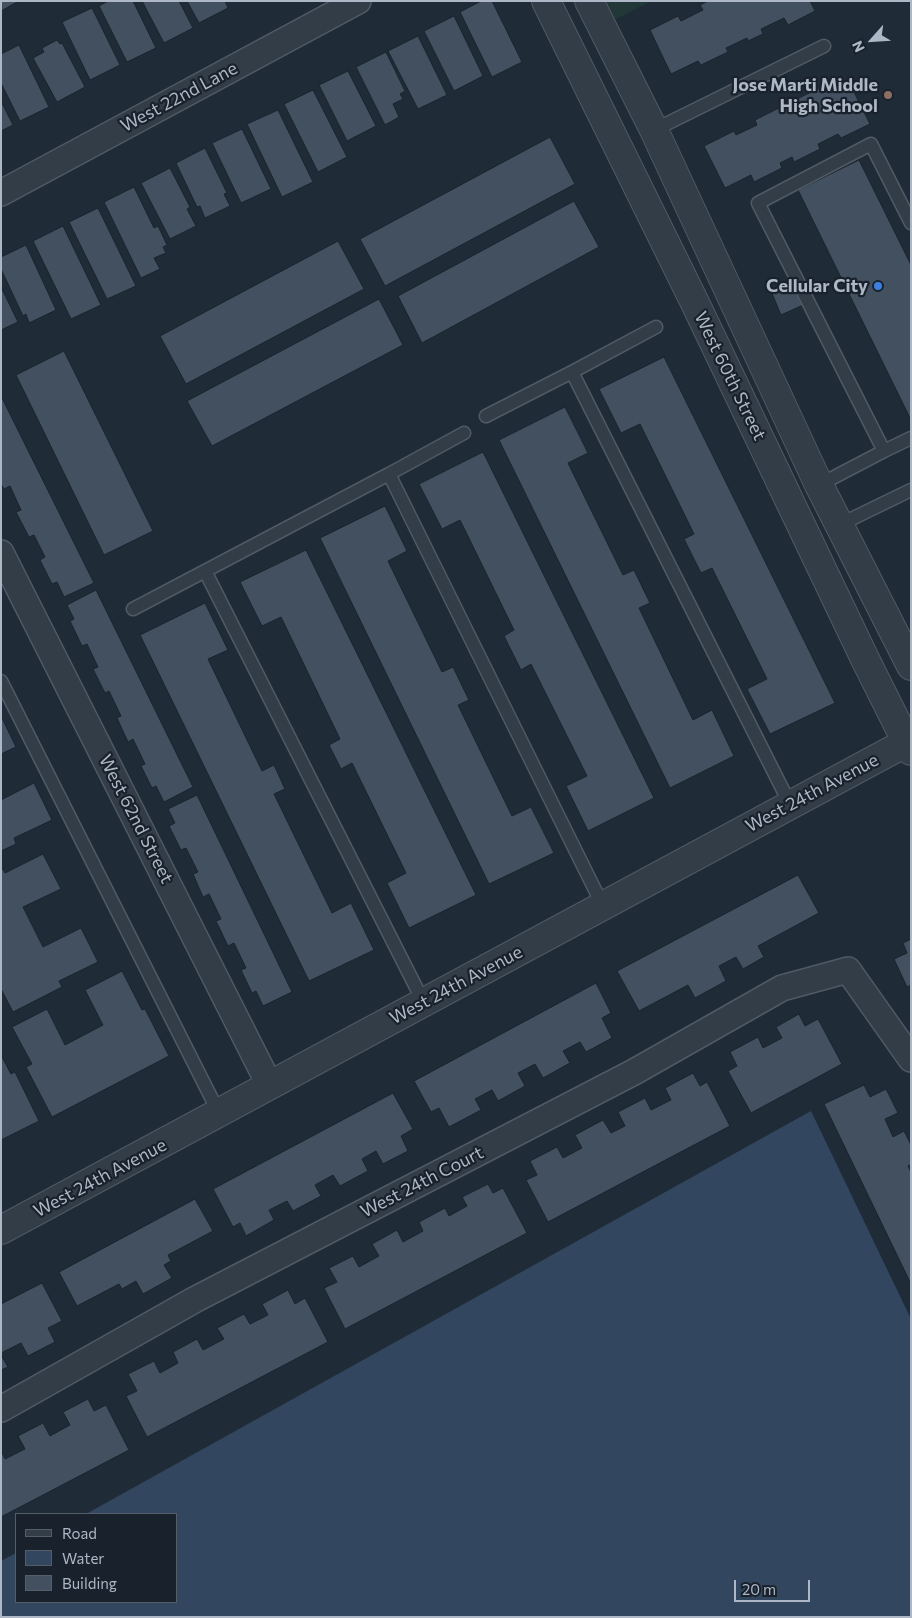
<!DOCTYPE html>
<style>
body{margin:0}
#map{position:relative;width:912px;height:1618px;overflow:hidden;background:#1f2b37;font-family:Commissioner,sans-serif}
canvas{display:block}
.frame{position:absolute;inset:0;border:2px solid #adb7c5;pointer-events:none}
.legend{position:absolute;left:15px;top:1513px;width:162px;height:90px;box-sizing:border-box;background:#19222c;border:1px solid #545e69;margin:0;padding:6px 9px;list-style:none;font-size:15px;color:#adb7c5}
.legend li{display:flex;align-items:center;gap:10px;height:25px}
.legend b{width:25px;border:1px solid #545e69}
.north{position:absolute;left:847px;top:15px;width:50px;height:50px;-webkit-text-stroke:4px #19222c;paint-order:stroke;rotate:244deg;font-size:14px;font-weight:700;line-height:20px;text-align:center;color:#adb7c5}
.north::after{content:'';display:block;margin:auto;width:18px;height:22px;background:#adb7c5;clip-path:polygon(50% 0,100% 100%,50% 72%,0 100%)}
.scale{position:absolute;left:734px;top:1580px;width:76px;height:22px;box-sizing:border-box;border:2px solid #adb7c5;border-top:0;padding-left:6px;font-size:15px;line-height:18px;white-space:nowrap;color:#adb7c5;-webkit-text-stroke:4px #19222c;paint-order:stroke}
</style>
<div id="map">
<canvas width="912" height="1618"></canvas>
<div class="frame"></div>
<ul class="legend">
<li><b style="height:6px;background:#333d48"></b>Road</li>
<li><b style="height:14px;background:#32475f"></b>Water</li>
<li><b style="height:14px;background:#42505f"></b>Building</li>
</ul>
<div class="north">N</div>
<div class="scale">20 m</div>
</div>
<script>
const ctx = document.querySelector('canvas').getContext('2d');
ctx.lineJoin = 'round';
function paint(path, color) {
  ctx.fillStyle = color;
  ctx.fill(path, 'evenodd');
}
function toPath(rows) {
  const path = new Path2D();
  for (const r of rows) {
    path.moveTo(r[0], r[1]);
    for (let i = 2; i < r.length; i += 2) path.lineTo(r[i], r[i + 1]);
  }
  return path;
}
function stroke(path, color, width, dash) {
  ctx.strokeStyle = color;
  ctx.lineWidth = width;
  ctx.lineCap = dash ? 'butt' : 'round';
  ctx.setLineDash(dash || []);
  ctx.stroke(path);
}
function drawText(font, color, halo, rows, align = 'center') {
  ctx.font = font + ' Commissioner,sans-serif';
  ctx.lineWidth = 4.5;
  ctx.setLineDash([]);
  ctx.textBaseline = 'middle';
  ctx.strokeStyle = halo;
  ctx.fillStyle = color;
  for (const [text, x, y, turn = 0] of rows) {
    ctx.save();
    ctx.translate(x, y);
    ctx.rotate((+turn || 0) * Math.PI / 180);
    ctx.textAlign = isNaN(turn) ? turn : align;
    if (halo) ctx.strokeText(text, 0, 0);
    ctx.fillText(text, 0, 0);
    ctx.restore();
  }
}
const green = toPath([
 [591,1,651,1,603,26]
]);
const water = toPath([
 [811,1111,911,1319,911,1617,1,1617,1,1561,16,1553,16,1602,176,1602,176,1514,86,1514]
]);
const building = toPath([
 [1,1,19,1,1,11,1,1],
 [108,1,133,1,156,48,127,62,99,6,108,1],
 [142,1,179,1,193,28,164,43,142,1],
 [187,1,225,1,228,8,199,23,187,1],
 [481,1,492,1,522,62,492,77,460,12,481,1],
 [708,1,810,1,815,11,788,25,784,18,761,29,763,34,748,41,747,38,726,48,728,52,701,65,698,61,671,74,650,30,678,16,681,21,703,10,700,5,708,1],
 [92,8,120,65,90,80,62,22,92,8],
 [454,16,483,76,454,91,424,31,454,16],
 [418,36,447,95,418,109,388,51,418,36],
 [57,40,60,44,62,43,85,87,57,102,33,58,44,52,42,48,57,40],
 [19,45,49,107,20,121,1,83,1,54,19,45],
 [386,52,405,91,400,94,403,99,393,104,399,117,385,125,356,67,386,52],
 [348,71,376,126,347,141,319,85,348,71],
 [848,80,870,124,841,138,838,134,818,144,820,149,794,162,792,157,780,163,782,168,754,182,751,175,725,188,704,146,734,131,736,135,757,125,755,120,819,88,822,93,848,80],
 [313,90,347,157,318,172,284,104,313,90],
 [1,101,13,125,1,131,1,101],
 [278,110,313,182,282,197,247,124,278,110],
 [242,129,271,189,241,203,212,143,242,129],
 [550,137,575,184,385,286,360,239,550,137],
 [205,148,227,193,224,194,230,206,205,218,200,206,197,207,176,163,205,148],
 [859,160,911,265,911,420,798,190,859,160],
 [170,168,190,207,187,209,196,226,170,239,141,183,170,168],
 [134,187,154,228,158,226,167,245,163,247,166,253,154,258,160,269,141,278,104,202,134,187],
 [574,201,599,247,422,343,398,296,574,201],
 [98,208,136,286,107,299,69,222,98,208],
 [63,226,101,305,71,319,33,241,63,226],
 [338,241,364,289,186,384,160,336,338,241],
 [26,245,56,310,29,323,26,314,23,316,1,269,1,257,26,245],
 [793,281,803,305,781,315,771,291,793,281],
 [1,287,18,322,1,330,1,287],
 [379,299,403,345,212,446,187,401,379,299],
 [64,351,153,531,104,555,16,375,64,351],
 [664,357,835,703,770,734,747,689,767,679,712,568,701,573,684,539,694,534,640,424,621,433,599,389,664,357],
 [1,396,94,583,64,597,57,582,52,584,40,560,45,557,34,535,29,537,16,512,21,510,10,486,4,489,1,484,1,396],
 [565,407,588,453,568,463,623,575,634,570,650,603,639,608,693,720,712,710,734,756,670,788,499,440,565,407],
 [483,452,654,798,588,831,566,786,587,776,531,664,521,670,504,636,514,630,460,520,442,529,419,484,483,452],
 [385,506,407,551,388,561,442,672,453,667,469,700,458,705,512,816,531,807,554,853,489,884,320,538,385,506],
 [306,550,476,895,409,928,387,883,406,873,352,763,341,769,329,745,340,739,281,617,262,626,240,582,306,550],
 [96,590,193,787,164,802,156,786,152,788,141,766,145,764,133,739,128,742,117,718,121,716,109,691,105,693,93,669,98,667,87,644,82,646,70,621,74,619,67,605,96,590],
 [205,603,228,650,208,659,262,771,274,765,285,789,274,794,332,913,351,903,374,950,309,981,140,635,205,603],
 [1,716,16,747,1,754,1,716],
 [34,783,52,820,14,838,16,844,1,851,1,800,34,783],
 [197,795,292,992,263,1006,256,991,252,993,241,970,246,968,234,943,228,946,216,921,221,919,209,894,203,897,193,874,198,872,186,848,181,850,169,826,175,823,168,809,197,795],
 [43,854,61,889,23,907,43,947,81,928,98,962,59,981,62,987,13,1012,1,989,1,870,3,869,5,873,43,854],
 [798,875,819,913,758,946,764,957,743,969,736,957,719,966,726,981,695,998,688,985,639,1011,617,971,798,875],
 [911,939,911,985,907,987,894,959,907,953,903,943,911,939],
 [122,971,142,1010,145,1009,169,1056,52,1117,26,1067,32,1064,12,1027,47,1009,65,1045,103,1025,85,990,122,971],
 [596,983,611,1013,602,1018,612,1038,586,1052,580,1042,563,1051,570,1063,543,1078,535,1064,518,1073,525,1086,498,1101,492,1090,475,1099,481,1110,449,1127,439,1108,431,1112,414,1081,596,983],
 [799,1014,805,1026,818,1019,842,1064,751,1113,728,1071,737,1066,730,1052,758,1037,763,1048,782,1038,776,1027,799,1014],
 [1,1055,11,1074,15,1072,39,1121,1,1140,1,1055],
 [693,1073,700,1086,707,1082,730,1126,548,1222,526,1180,537,1175,530,1161,557,1147,563,1158,582,1148,575,1135,603,1120,611,1133,625,1126,618,1112,645,1098,651,1110,671,1100,665,1088,693,1073],
 [864,1085,870,1097,886,1089,898,1113,885,1119,893,1137,904,1131,911,1145,911,1164,908,1166,911,1172,911,1284,824,1104,864,1085],
 [393,1093,413,1129,401,1136,408,1151,383,1164,376,1151,362,1159,368,1171,340,1186,333,1175,315,1185,321,1196,293,1211,287,1201,269,1210,274,1220,246,1236,240,1223,233,1227,213,1189,393,1093],
 [488,1184,493,1193,503,1188,527,1233,345,1329,324,1288,337,1282,329,1268,353,1256,359,1267,379,1256,372,1244,397,1230,403,1242,423,1231,419,1222,445,1208,449,1216,467,1206,462,1197,488,1184],
 [195,1199,213,1231,168,1255,171,1261,164,1265,172,1278,143,1294,136,1281,122,1289,119,1284,77,1306,59,1272,195,1199],
 [42,1283,62,1321,48,1328,55,1342,28,1356,21,1343,1,1353,1,1304,42,1283],
 [288,1290,295,1304,305,1298,328,1342,147,1437,126,1396,137,1391,128,1374,154,1361,160,1373,178,1363,173,1352,197,1339,203,1350,224,1339,217,1328,244,1314,250,1324,268,1315,262,1304,288,1290],
 [1,1355,8,1367,1,1370,1,1355],
 [88,1399,94,1411,106,1405,129,1450,1,1517,1,1451,5,1459,25,1449,18,1436,43,1423,50,1436,70,1425,63,1412,88,1399]
]);
const service = toPath([
 [654,130,824,46],
 [572,372,790,804],
 [486,416,572,372,656,327],
 [884,451,911,438],
 [389,474,464,433],
 [819,485,884,451,758,203,871,144,911,223],
 [839,525,911,490],
 [205,571,424,1003],
 [133,609,389,474,603,906],
 [1,681,219,1113]
]);
const minor = toPath([
 [1,193,358,1],
 [1,553,270,1086],
 [1,1409,196,1299,634,1072,782,988,848,970,911,1059]
]);
const tertiary = toPath([
 [546,1,696,305,865,659,911,751],
 [589,1,654,130,819,485,911,666],
 [1,1230,911,740]
]);
const markers = [
 [888,95,5,"#8d6e63"],
 [878,286,5,"#3f7fe0"]
];
const poiNames = [
 ["Jose Marti Middle",878,85],
 ["High School",878,106],
 ["Cellular City",868,286]
];
const streetNames = [
 ["West 22nd Lane",179,97,-28],
 ["West 60th Street",730,376,64],
 ["West 24th Avenue",812,793,-28],
 ["West 62nd Street",136,819,63],
 ["West 24th Avenue",456,985,-28],
 ["West 24th Avenue",100,1178,-28],
 ["West 24th Court",422,1182,-27]
];
paint(green, '#213738');
paint(water, '#32475f');
paint(building, '#42505f');
stroke(building, '#1b242e', 1);
stroke(service, '#505a66', 15);
stroke(minor, '#505a66', 28);
stroke(tertiary, '#505a66', 30);
stroke(service, '#333d48', 12);
stroke(minor, '#333d48', 25);
stroke(tertiary, '#333d48', 28);
for (const [x, y, r, color] of markers) {
  const dot = new Path2D();
  dot.arc(x, y, r, 0, 2 * Math.PI);
  ctx.fillStyle = color;
  ctx.fill(dot);
  stroke(dot, '#19222c', 2);
}
drawText('bold 18px', '#adb7c5', '#19222c', poiNames, 'right');
drawText('18px', '#adb7c5', '#19222c', streetNames);
</script>
